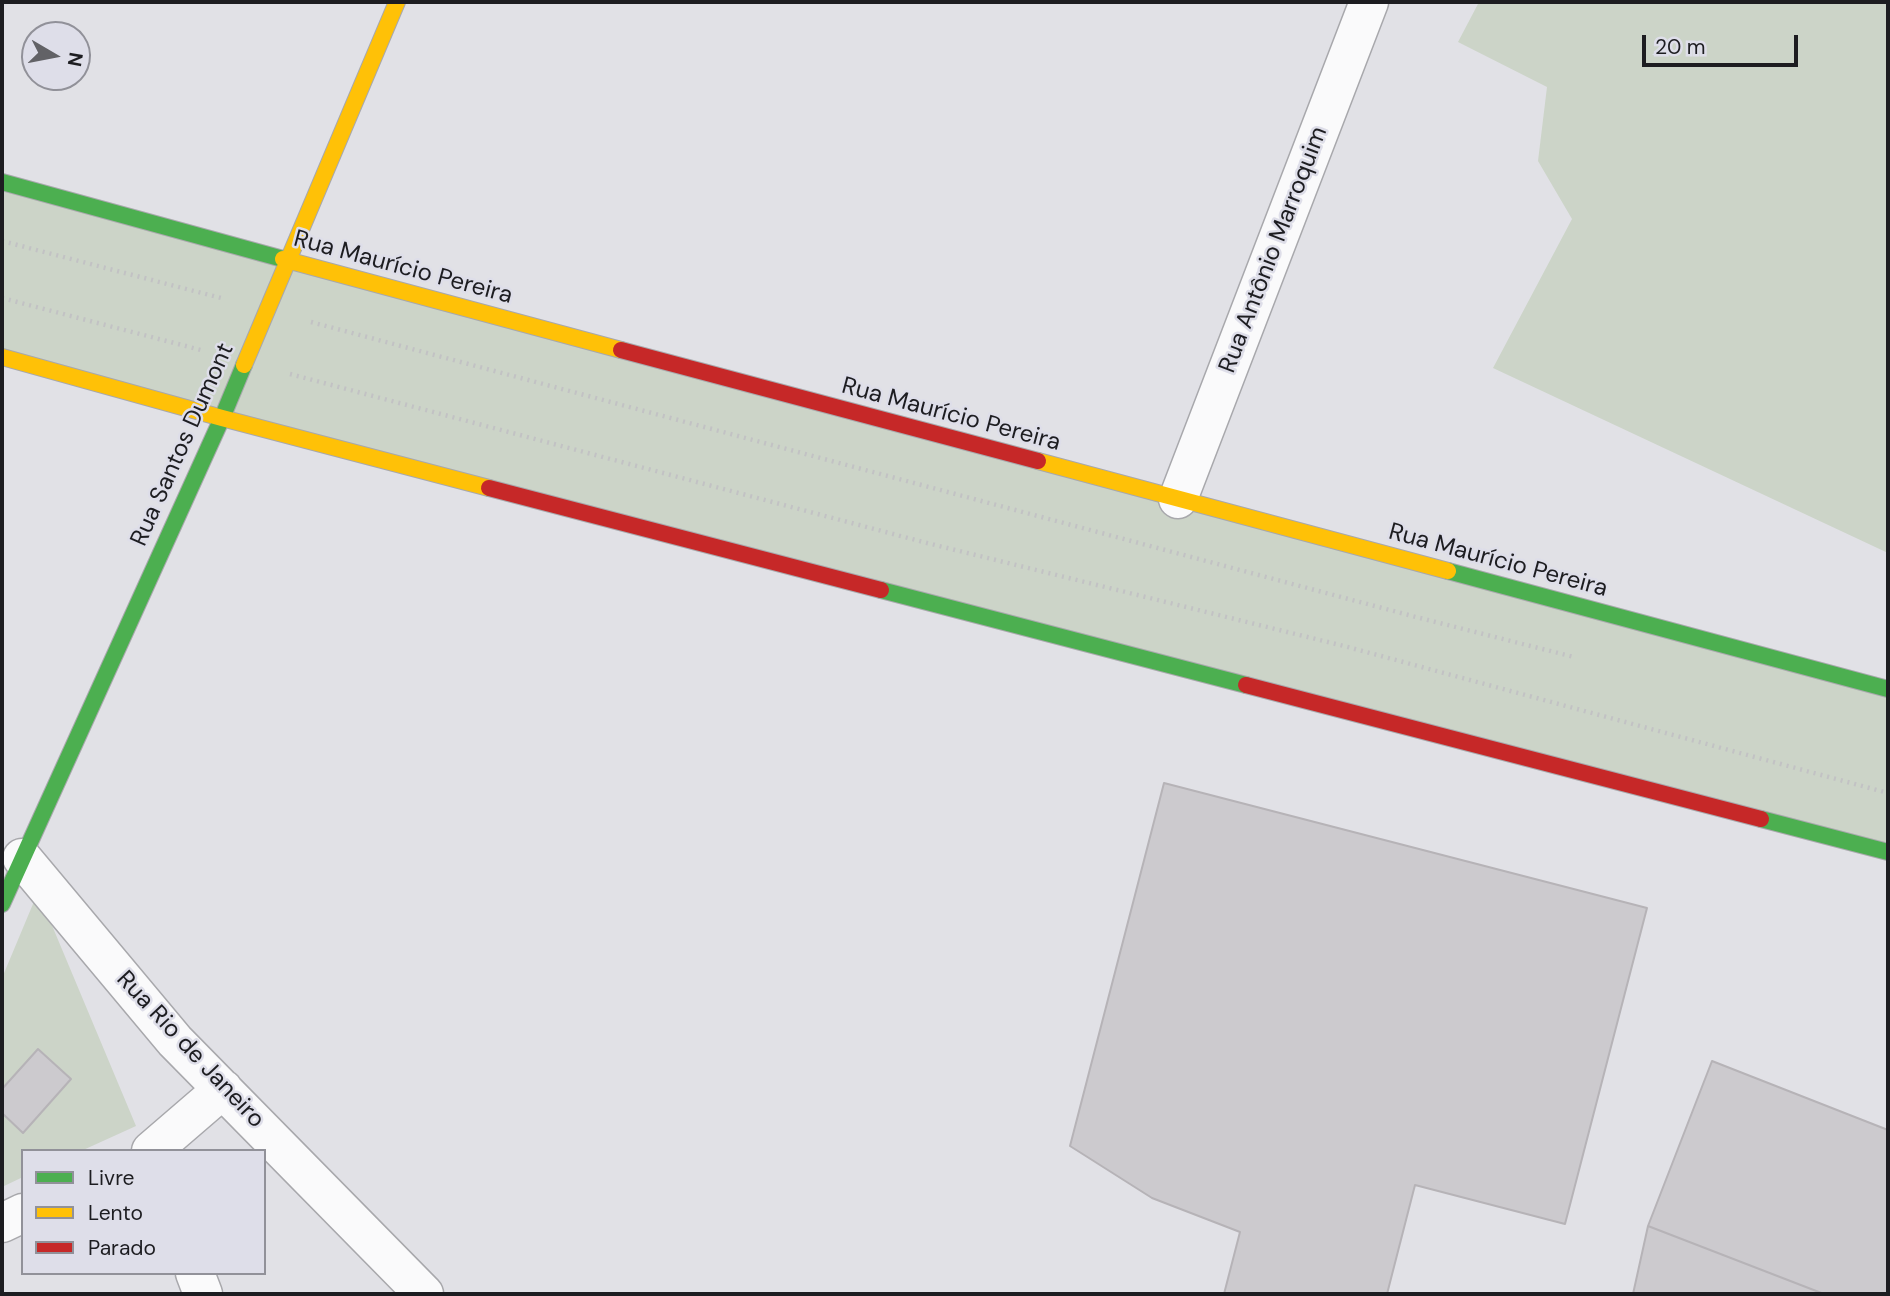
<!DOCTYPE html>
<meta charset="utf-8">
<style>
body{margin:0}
#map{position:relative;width:1890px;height:1296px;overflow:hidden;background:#e1e1e6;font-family:"DM Sans",sans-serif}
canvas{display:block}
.frame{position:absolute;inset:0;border:4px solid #1d1d21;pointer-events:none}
.legend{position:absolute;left:21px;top:1149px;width:245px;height:126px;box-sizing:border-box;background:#dedee9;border:2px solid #919199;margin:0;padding:9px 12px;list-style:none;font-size:21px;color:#1d1d21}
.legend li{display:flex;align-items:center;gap:14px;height:35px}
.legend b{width:35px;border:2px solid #919199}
.north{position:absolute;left:21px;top:21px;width:70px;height:70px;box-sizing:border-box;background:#dedee9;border:2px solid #919199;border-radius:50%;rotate:100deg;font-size:19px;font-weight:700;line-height:28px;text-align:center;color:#1d1d21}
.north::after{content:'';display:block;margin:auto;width:24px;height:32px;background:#626266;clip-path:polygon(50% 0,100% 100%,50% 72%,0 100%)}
.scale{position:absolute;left:1642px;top:35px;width:156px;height:32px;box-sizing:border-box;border:4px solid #1d1d21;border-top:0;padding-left:9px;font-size:21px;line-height:24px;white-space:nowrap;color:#1d1d21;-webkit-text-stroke:5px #dedee9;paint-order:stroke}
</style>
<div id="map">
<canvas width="1890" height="1296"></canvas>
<div class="frame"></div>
<ul class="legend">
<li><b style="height:9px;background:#4caf50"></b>Livre</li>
<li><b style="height:9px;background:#ffc107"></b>Lento</li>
<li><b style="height:9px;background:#c62828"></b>Parado</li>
</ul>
<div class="north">N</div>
<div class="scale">20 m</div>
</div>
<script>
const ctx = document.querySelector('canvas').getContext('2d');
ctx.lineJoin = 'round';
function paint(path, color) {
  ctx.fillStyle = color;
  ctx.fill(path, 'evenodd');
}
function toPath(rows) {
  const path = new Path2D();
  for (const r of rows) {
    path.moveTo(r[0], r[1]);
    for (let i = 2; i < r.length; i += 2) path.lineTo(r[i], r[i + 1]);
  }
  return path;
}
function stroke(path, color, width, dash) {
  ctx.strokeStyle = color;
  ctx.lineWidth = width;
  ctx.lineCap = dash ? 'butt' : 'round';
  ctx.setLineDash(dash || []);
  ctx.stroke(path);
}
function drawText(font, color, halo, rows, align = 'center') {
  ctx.font = font + ' "DM Sans",sans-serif';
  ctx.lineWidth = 5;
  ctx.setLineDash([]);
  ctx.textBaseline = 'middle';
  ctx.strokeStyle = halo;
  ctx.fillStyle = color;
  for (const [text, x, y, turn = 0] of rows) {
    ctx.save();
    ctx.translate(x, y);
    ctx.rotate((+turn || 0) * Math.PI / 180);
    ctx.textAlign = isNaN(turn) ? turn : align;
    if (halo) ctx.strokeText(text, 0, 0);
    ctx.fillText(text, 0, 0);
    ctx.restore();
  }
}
const green = toPath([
 [1479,2,1888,2,1888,553,1493,368,1572,219,1538,161,1547,87,1458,42],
 [2,182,1888,689,1888,852,2,357],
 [38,892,136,1126,81,1151,23,1151,23,1177,2,1187,2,978]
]);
const building = toPath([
 [1164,783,1647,908,1565,1224,1415,1185,1387,1294,1224,1294,1240,1232,1152,1198,1070,1146,1164,783],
 [38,1049,71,1079,23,1133,2,1113,2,1089,38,1049],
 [1712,1061,1888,1130,1888,1294,1824,1294,1648,1226,1712,1061],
 [1648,1226,1824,1294,1633,1294,1648,1226]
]);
const path = toPath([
 [2,241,221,298],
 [2,298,201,350],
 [311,322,1416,617,1574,657],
 [290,374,927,543,1344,646,1888,793]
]);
const street = toPath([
 [1178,499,1369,2],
 [22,858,175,1041,424,1294],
 [151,1151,223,1089],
 [2,1223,23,1213],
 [195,1273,203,1294]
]);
const fast = toPath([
 [2,182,283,259],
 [1448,571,1888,689],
 [881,590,1246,685],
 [1761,819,1888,852],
 [2,904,222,418,244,365]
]);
const slow = toPath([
 [283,259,621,350],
 [2,357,222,418,489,488],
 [244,365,397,2],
 [1038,461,1448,571]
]);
const jam = toPath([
 [621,350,1038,461],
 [489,488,881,590],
 [1246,685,1761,819]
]);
const streetNames = [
 ["Rua Antônio Marroquim",1274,250,-69],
 ["Rua Maurício Pereira",403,268,15],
 ["Rua Maurício Pereira",951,415,15],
 ["Rua Santos Dumont",183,445,-66],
 ["Rua Maurício Pereira",1498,561,15],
 ["Rua Rio de Janeiro",190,1050,47]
];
paint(green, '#ccd4c8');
paint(building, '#cccace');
stroke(building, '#b6b3b7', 2);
stroke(street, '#a8a8ac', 41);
stroke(fast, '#a8a8ac', 18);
stroke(slow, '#a8a8ac', 18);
stroke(jam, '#a8a8ac', 18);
stroke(path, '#c2c2c4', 4.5, [2, 5]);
stroke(street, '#fafafb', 38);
stroke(fast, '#4caf50', 16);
stroke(slow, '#ffc107', 16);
stroke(jam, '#c62828', 16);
drawText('24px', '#1d1d21', '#dedee9', streetNames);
</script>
